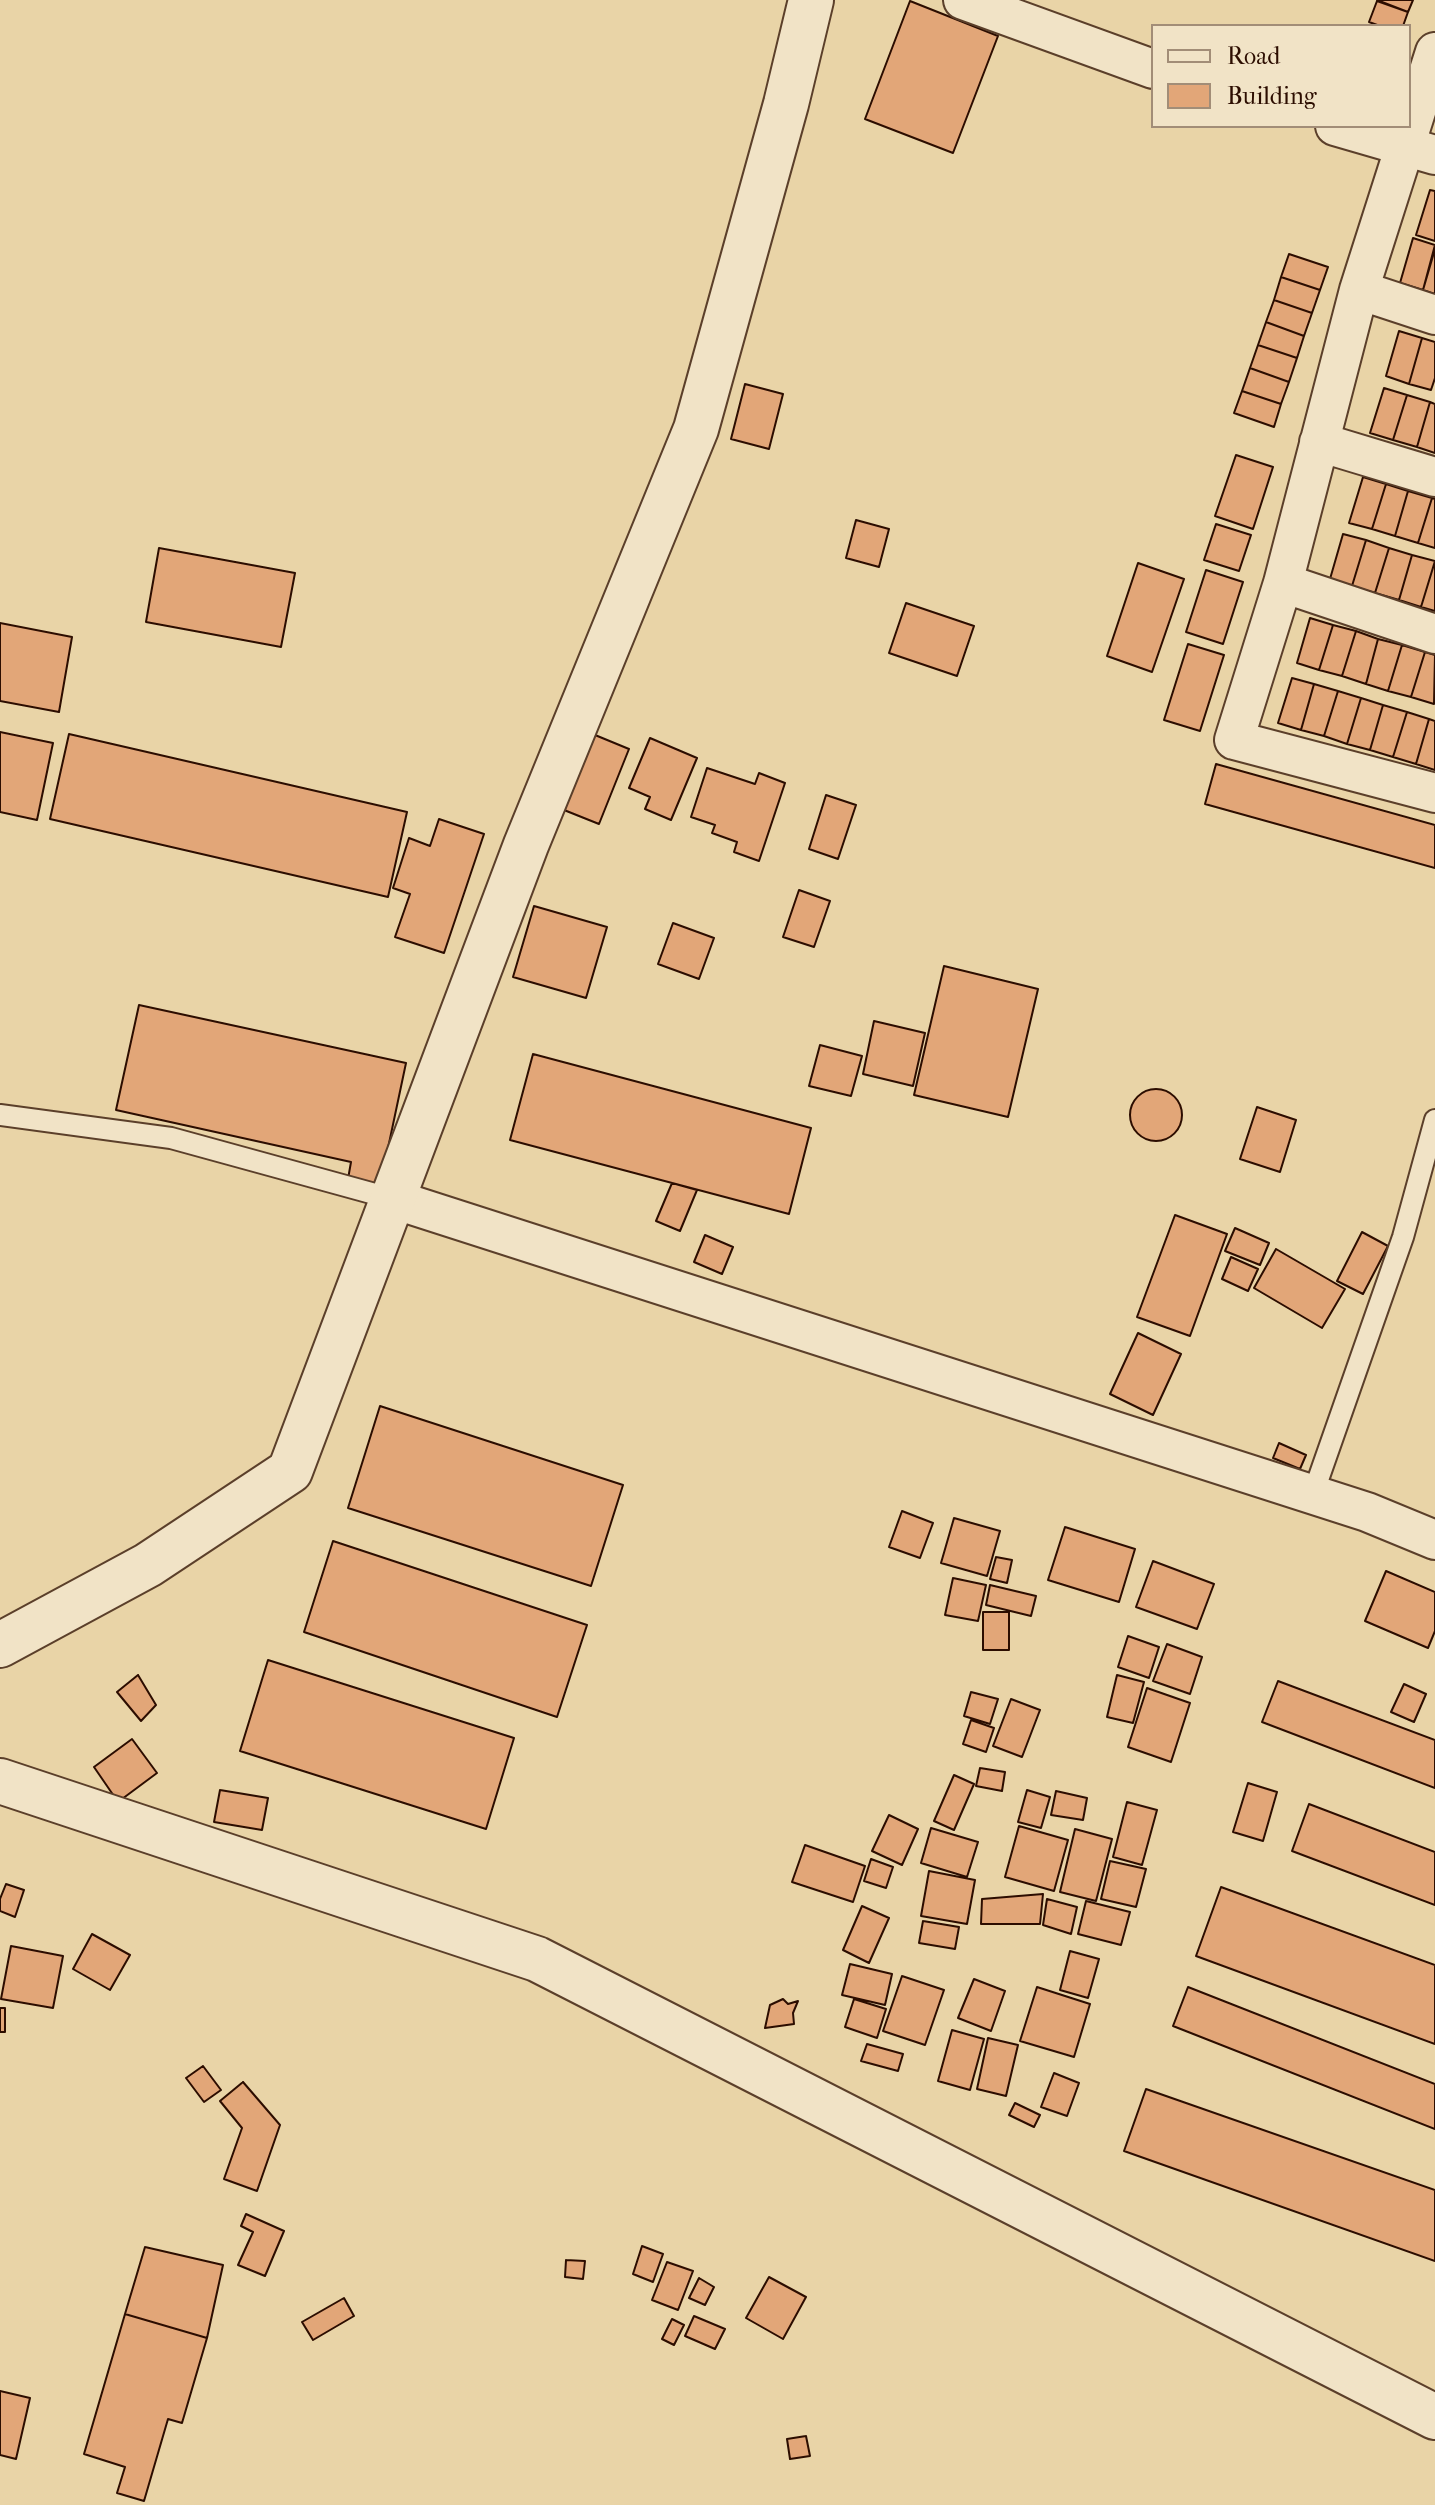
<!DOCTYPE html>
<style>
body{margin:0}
#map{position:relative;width:1435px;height:2505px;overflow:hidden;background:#e9d4a7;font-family:"IM FELL French Canon",serif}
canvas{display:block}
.legend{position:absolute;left:1151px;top:24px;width:260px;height:104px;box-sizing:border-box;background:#f1e3c6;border:2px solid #a28d77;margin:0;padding:10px 14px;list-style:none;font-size:24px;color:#2c0d00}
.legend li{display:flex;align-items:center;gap:16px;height:40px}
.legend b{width:40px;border:2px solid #a28d77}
</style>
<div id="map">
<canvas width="1435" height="2505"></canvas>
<ul class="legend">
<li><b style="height:10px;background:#f1e3c6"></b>Road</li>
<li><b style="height:22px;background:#e2a678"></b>Building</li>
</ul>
</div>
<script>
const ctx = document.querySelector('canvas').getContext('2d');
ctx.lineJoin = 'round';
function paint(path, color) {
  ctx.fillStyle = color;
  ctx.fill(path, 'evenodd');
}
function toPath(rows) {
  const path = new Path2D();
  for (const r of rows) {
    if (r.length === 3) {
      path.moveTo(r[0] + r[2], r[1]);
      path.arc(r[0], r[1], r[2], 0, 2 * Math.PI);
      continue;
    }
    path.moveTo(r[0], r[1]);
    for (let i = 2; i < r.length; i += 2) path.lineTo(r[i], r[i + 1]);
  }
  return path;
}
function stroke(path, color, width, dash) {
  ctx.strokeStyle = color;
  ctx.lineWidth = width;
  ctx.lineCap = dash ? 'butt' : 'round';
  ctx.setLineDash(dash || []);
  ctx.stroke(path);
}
const building = toPath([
 [1377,0,1413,0,1408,12,1377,0],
 [910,1,998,36,953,153,865,119,910,1],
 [1377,1,1408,12,1403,26,1380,26,1369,22,1377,1],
 [1430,190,1435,191,1435,241,1416,235,1430,190],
 [1413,238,1435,245,1423,290,1400,283,1413,238],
 [1435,249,1435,294,1423,290,1435,249],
 [1289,254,1328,267,1320,290,1281,277,1289,254],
 [1281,277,1320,290,1312,313,1274,300,1281,277],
 [1274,300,1312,313,1304,336,1266,322,1274,300],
 [1266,322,1304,336,1297,358,1258,345,1266,322],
 [1399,331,1422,338,1409,384,1386,376,1399,331],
 [1422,338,1435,342,1435,378,1431,390,1409,384,1422,338],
 [1258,345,1297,358,1289,382,1250,368,1258,345],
 [1250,368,1289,382,1281,404,1242,391,1250,368],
 [745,384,783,394,769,449,731,439,745,384],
 [1384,388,1407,395,1393,440,1370,433,1384,388],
 [1242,391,1281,404,1274,427,1234,413,1242,391],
 [1407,395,1430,402,1417,447,1393,440,1407,395],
 [1430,402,1435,404,1435,453,1417,447,1430,402],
 [1236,455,1273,467,1253,529,1215,516,1236,455],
 [1363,477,1386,484,1372,529,1349,523,1363,477],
 [1386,484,1408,491,1395,536,1372,529,1386,484],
 [1408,491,1432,498,1418,543,1395,536,1408,491],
 [1432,498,1435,499,1435,548,1418,543,1432,498],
 [856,520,889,529,879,567,846,558,856,520],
 [1216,524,1251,535,1239,571,1204,560,1216,524],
 [1343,534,1366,540,1352,586,1330,579,1343,534],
 [1366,540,1389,548,1375,593,1352,586,1366,540],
 [159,548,295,573,281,647,146,622,159,548],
 [1389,548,1412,555,1399,600,1375,593,1389,548],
 [1412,555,1435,561,1421,607,1399,600,1412,555],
 [1435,561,1435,611,1421,607,1435,561],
 [1138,563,1184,579,1152,672,1107,656,1138,563],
 [1206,570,1243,582,1223,644,1186,632,1206,570],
 [906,603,974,626,957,676,889,653,906,603],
 [1310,618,1333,625,1319,670,1297,663,1310,618],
 [0,623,72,637,59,712,0,701,0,623],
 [1333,625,1356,631,1342,676,1319,670,1333,625],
 [1356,631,1378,639,1366,684,1342,676,1356,631],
 [1378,639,1402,645,1388,691,1366,684,1378,639],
 [1188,644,1224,655,1200,731,1164,720,1188,644],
 [1402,645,1425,652,1411,697,1388,691,1402,645],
 [1425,652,1435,655,1434,704,1411,697,1425,652],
 [1292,678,1314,684,1301,730,1278,723,1292,678],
 [1314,684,1338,691,1324,736,1301,730,1314,684],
 [1338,691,1361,698,1347,744,1324,736,1338,691],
 [1361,698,1383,705,1370,750,1347,744,1361,698],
 [1383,705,1407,712,1393,757,1370,750,1383,705],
 [1407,712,1429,719,1416,764,1393,757,1407,712],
 [1429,719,1435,721,1435,770,1416,764,1429,719],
 [0,732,53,743,37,820,0,812,0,732],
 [69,734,407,812,388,897,50,819,69,734],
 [595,735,629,749,599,824,564,810,595,735],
 [650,738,697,758,671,820,645,809,650,797,629,788,650,738],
 [1216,764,1435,825,1435,868,1205,804,1216,764],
 [707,768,755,784,759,773,785,783,759,861,734,852,737,842,712,833,715,825,691,817,707,768],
 [826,795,856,805,838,859,809,849,826,795],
 [439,819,484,834,444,953,395,937,410,894,393,888,409,838,430,846,439,819],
 [799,890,830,901,814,947,783,937,799,890],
 [534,906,607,927,586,998,513,977,534,906],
 [673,923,714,938,699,979,658,964,673,923],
 [944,966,1038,989,1008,1117,914,1095,944,966],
 [139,1005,406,1063,380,1186,348,1179,351,1162,116,1110,139,1005],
 [874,1021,925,1033,913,1086,863,1074,874,1021],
 [820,1045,862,1056,851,1096,809,1086,820,1045],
 [533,1054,811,1128,789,1214,510,1140,533,1054],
 [1156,1115,26],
 [1257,1107,1296,1120,1280,1172,1240,1159,1257,1107],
 [672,1183,697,1190,680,1231,656,1221,672,1183],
 [1175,1215,1227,1234,1190,1336,1137,1317,1175,1215],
 [1235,1228,1269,1243,1260,1265,1225,1251,1235,1228],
 [1362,1232,1388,1246,1363,1294,1337,1281,1362,1232],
 [705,1235,733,1247,722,1274,694,1262,705,1235],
 [1276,1249,1345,1289,1322,1328,1254,1288,1276,1249],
 [1231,1257,1258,1269,1248,1291,1222,1279,1231,1257],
 [1138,1333,1181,1354,1153,1415,1110,1394,1138,1333],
 [380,1406,623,1485,591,1586,348,1508,380,1406],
 [1279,1443,1306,1455,1300,1469,1273,1458,1279,1443],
 [902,1511,933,1523,920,1558,889,1547,902,1511],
 [954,1518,1000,1531,987,1576,941,1563,954,1518],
 [1065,1527,1135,1549,1119,1602,1048,1580,1065,1527],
 [333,1541,587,1625,557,1717,304,1632,333,1541],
 [996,1557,1012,1560,1007,1583,990,1579,996,1557],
 [1153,1561,1214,1584,1197,1629,1136,1607,1153,1561],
 [1386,1571,1435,1592,1435,1631,1428,1648,1365,1621,1386,1571],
 [953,1578,986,1585,978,1621,945,1615,953,1578],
 [990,1585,1036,1596,1031,1616,986,1605,990,1585],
 [983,1612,1009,1612,1009,1650,983,1650,983,1612],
 [1128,1636,1159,1647,1149,1678,1118,1667,1128,1636],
 [1167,1644,1202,1657,1190,1694,1153,1681,1167,1644],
 [268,1660,514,1738,486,1829,240,1751,268,1660],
 [138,1675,156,1705,141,1721,117,1692,138,1675],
 [1117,1675,1144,1682,1133,1723,1107,1717,1117,1675],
 [1278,1681,1435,1740,1435,1788,1262,1722,1278,1681],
 [1404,1684,1426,1694,1414,1722,1391,1712,1404,1684],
 [1147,1688,1190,1703,1171,1762,1128,1747,1147,1688],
 [971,1692,998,1699,990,1724,964,1716,971,1692],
 [1011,1699,1040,1710,1022,1757,993,1746,1011,1699],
 [971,1720,994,1728,986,1752,963,1744,971,1720],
 [132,1739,157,1773,118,1802,94,1767,132,1739],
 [980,1768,1005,1772,1002,1791,976,1786,980,1768],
 [954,1775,974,1784,954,1830,934,1821,954,1775],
 [1248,1783,1277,1792,1263,1841,1233,1832,1248,1783],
 [220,1790,268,1798,262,1830,214,1822,220,1790],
 [1027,1790,1050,1797,1041,1828,1018,1822,1027,1790],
 [1056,1791,1087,1798,1083,1820,1051,1815,1056,1791],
 [1127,1802,1157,1810,1142,1865,1113,1857,1127,1802],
 [1309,1804,1435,1852,1435,1905,1292,1851,1309,1804],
 [889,1815,918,1829,902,1865,872,1851,889,1815],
 [1019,1826,1068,1840,1054,1891,1005,1877,1019,1826],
 [931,1828,978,1842,967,1877,921,1863,931,1828],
 [1075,1829,1112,1839,1096,1901,1060,1892,1075,1829],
 [805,1845,865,1866,853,1902,792,1882,805,1845],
 [871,1859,893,1867,886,1888,864,1881,871,1859],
 [1110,1861,1146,1869,1136,1907,1101,1899,1110,1861],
 [929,1871,975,1880,967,1924,921,1916,929,1871],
 [6,1884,24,1890,15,1917,0,1911,0,1899,6,1884],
 [1221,1887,1435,1965,1435,2044,1196,1956,1221,1887],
 [1043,1894,1040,1924,981,1924,982,1899,1043,1894],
 [1047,1899,1077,1907,1071,1934,1043,1925,1047,1899],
 [1086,1901,1130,1912,1121,1945,1078,1934,1086,1901],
 [862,1906,889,1918,869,1963,843,1950,862,1906],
 [923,1921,959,1927,955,1949,919,1943,923,1921],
 [92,1934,130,1955,110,1990,73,1969,92,1934],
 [11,1946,63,1956,53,2008,1,1999,11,1946],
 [1070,1951,1099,1959,1088,1998,1060,1990,1070,1951],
 [850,1964,892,1974,885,2005,842,1995,850,1964],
 [902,1976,944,1990,925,2045,883,2031,902,1976],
 [974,1979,1005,1991,991,2031,958,2018,974,1979],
 [1037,1987,1090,2004,1074,2057,1020,2041,1037,1987],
 [1188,1987,1435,2084,1435,2129,1173,2026,1188,1987],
 [783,1999,788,2004,798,2001,793,2013,794,2024,765,2028,770,2005,783,1999],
 [854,1999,886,2009,877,2038,845,2027,854,1999],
 [0,2008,5,2008,5,2032,0,2032,0,2008],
 [952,2030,984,2039,970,2090,938,2081,952,2030],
 [988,2038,1018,2045,1006,2096,977,2089,988,2038],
 [867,2044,903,2054,898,2071,861,2061,867,2044],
 [203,2066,221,2090,204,2102,186,2078,203,2066],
 [1054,2073,1079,2083,1067,2116,1041,2107,1054,2073],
 [243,2082,280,2125,257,2191,224,2179,242,2128,220,2101,243,2082],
 [1146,2089,1435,2190,1435,2261,1124,2151,1146,2089],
 [1015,2103,1040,2115,1034,2127,1009,2115,1015,2103],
 [246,2214,284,2231,265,2276,238,2265,253,2232,241,2226,246,2214],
 [642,2246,663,2254,653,2282,633,2274,642,2246],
 [145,2247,223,2265,207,2338,125,2314,145,2247],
 [566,2260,585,2261,583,2279,565,2277,566,2260],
 [667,2262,693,2271,678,2310,652,2300,667,2262],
 [769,2277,806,2297,783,2339,746,2318,769,2277],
 [699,2278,714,2287,705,2305,689,2298,699,2278],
 [344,2298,354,2316,313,2340,302,2322,344,2298],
 [125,2314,207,2338,182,2423,168,2419,144,2501,117,2493,125,2467,84,2454,125,2314],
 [694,2316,725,2329,715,2349,685,2336,694,2316],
 [672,2319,684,2325,674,2345,662,2339,672,2319],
 [0,2391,30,2398,16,2459,0,2455,0,2391],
 [806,2436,810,2456,790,2459,787,2439,806,2436]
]);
const service = toPath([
 [0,1115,171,1138,393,1199],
 [1313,1494,1403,1237,1435,1120]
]);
const minor = toPath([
 [963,0,1153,69],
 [1435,52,1359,290,1283,583,1234,740,1435,793],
 [1335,126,1435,155],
 [1359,290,1435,315],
 [1319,442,1435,477],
 [1283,583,1435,634],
 [393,1199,1367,1512,1435,1540]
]);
const tertiary = toPath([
 [0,1645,148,1565,290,1471,526,845,696,429,786,104,811,0],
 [0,1781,537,1959,1435,2417]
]);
paint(building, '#e2a678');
stroke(building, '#2c0d00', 2);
stroke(service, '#5b3f2a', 24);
stroke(minor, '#5b3f2a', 42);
stroke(tertiary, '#5b3f2a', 48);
stroke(service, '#f1e3c6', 20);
stroke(minor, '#f1e3c6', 38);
stroke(tertiary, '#f1e3c6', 44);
</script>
